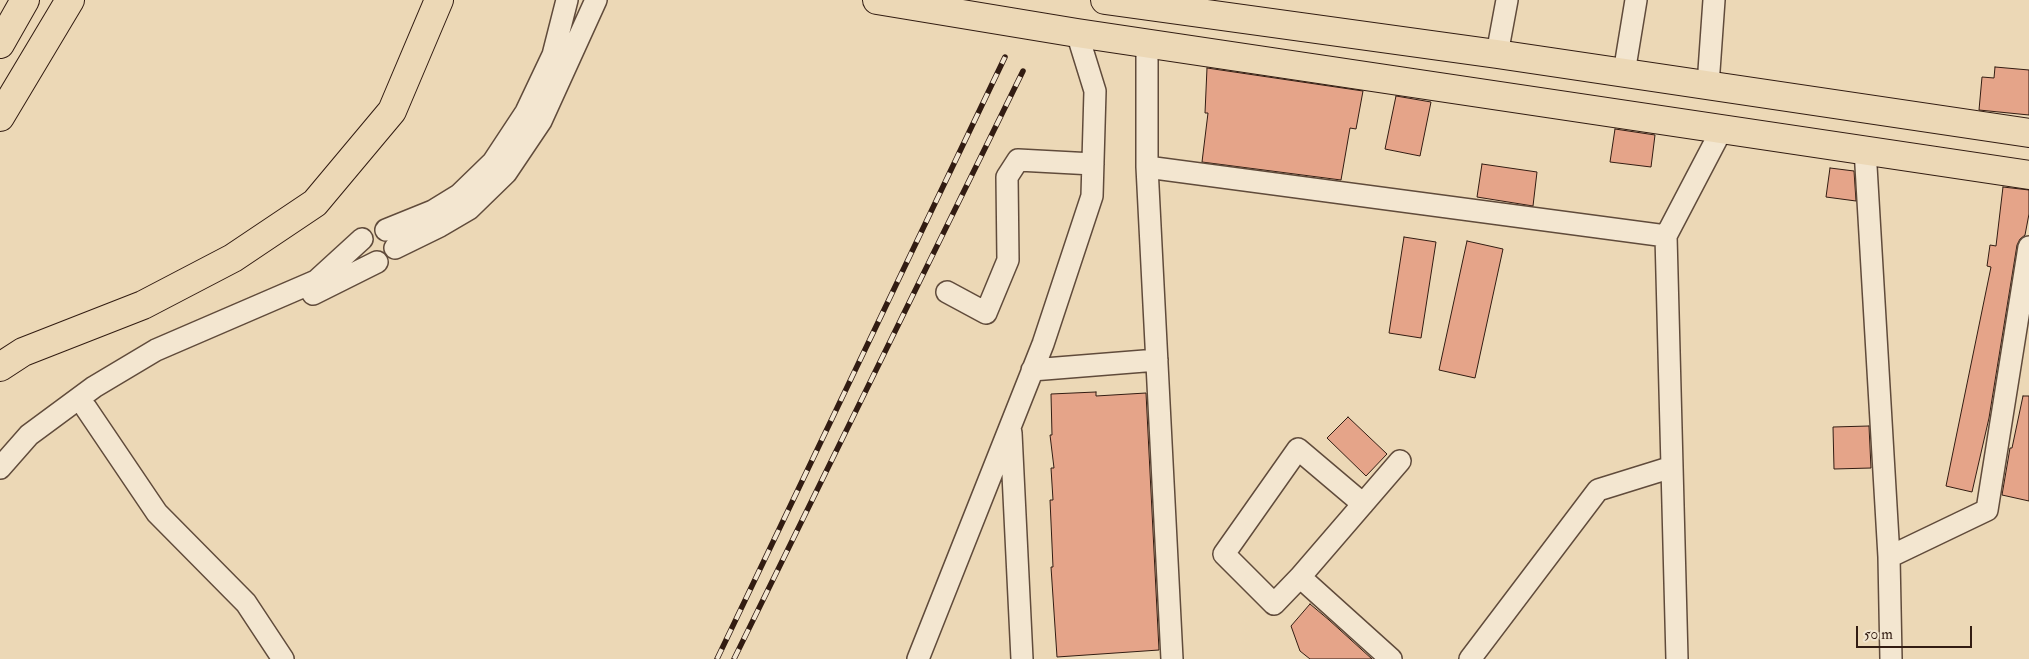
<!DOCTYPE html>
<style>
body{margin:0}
#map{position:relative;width:2029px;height:659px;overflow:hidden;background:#ecd8b6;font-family:"IM FELL Double Pica",serif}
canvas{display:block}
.scale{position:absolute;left:1856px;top:626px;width:116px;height:22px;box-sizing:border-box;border:2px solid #321c12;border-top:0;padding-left:6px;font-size:15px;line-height:18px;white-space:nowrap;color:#321c12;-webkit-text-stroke:4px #f3e6d0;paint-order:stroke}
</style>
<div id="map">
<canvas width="2029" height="659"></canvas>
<div class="scale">50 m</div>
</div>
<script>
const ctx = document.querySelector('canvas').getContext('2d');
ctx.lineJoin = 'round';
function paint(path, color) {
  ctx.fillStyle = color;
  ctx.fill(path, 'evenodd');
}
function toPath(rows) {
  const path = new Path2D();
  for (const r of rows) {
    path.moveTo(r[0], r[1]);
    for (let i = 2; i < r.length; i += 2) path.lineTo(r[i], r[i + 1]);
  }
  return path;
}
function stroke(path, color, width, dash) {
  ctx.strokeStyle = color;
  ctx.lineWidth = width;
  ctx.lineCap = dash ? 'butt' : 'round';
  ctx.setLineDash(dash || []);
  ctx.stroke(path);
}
const building = toPath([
 [1995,67,2029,70,2029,115,1979,110,1982,77,1994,78,1995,67],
 [1207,68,1363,91,1356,129,1350,128,1341,180,1202,162,1208,113,1205,113,1207,68],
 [1396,96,1431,102,1420,156,1385,149,1396,96],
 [1615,129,1655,135,1651,167,1610,162,1615,129],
 [1482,164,1537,172,1533,206,1477,197,1482,164],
 [1830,168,1854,171,1856,201,1826,197,1830,168],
 [2003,187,2029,190,2029,214,2025,235,2020,239,2017,245,1989,418,1972,492,1946,486,1991,267,1987,266,1990,245,1996,246,2003,187],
 [1404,237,1436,242,1421,338,1389,333,1404,237],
 [1467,241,1503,249,1475,378,1439,370,1467,241],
 [1096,392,1096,396,1146,393,1159,650,1057,657,1051,567,1053,567,1050,500,1053,500,1051,468,1054,468,1050,435,1052,435,1051,394,1096,392],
 [2023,396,2029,396,2029,501,2002,495,2010,448,2012,448,2023,396],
 [1348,417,1387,454,1366,476,1327,438,1348,417],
 [1869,426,1871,468,1834,469,1833,427,1869,426],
 [1310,604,1329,620,1372,659,1310,659,1300,651,1291,626,1310,604]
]);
const minor = toPath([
 [1147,43,1147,167,1172,659],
 [1497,54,1507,0],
 [1624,73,1636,0],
 [1708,85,1714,0],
 [1865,149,1889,557,1891,659],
 [1147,167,1666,236],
 [386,230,433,211,459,195,493,162,526,112,553,55,567,0],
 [395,248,440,226,469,209,506,173,541,121,596,0],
 [947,292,986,313,1008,260,1007,177,1018,160,1093,164],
 [313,294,377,262],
 [1032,370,1157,360],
 [86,408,157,513,246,603,283,659],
 [1011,433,1022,659],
 [0,468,29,435,94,387,156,350,316,281,362,239],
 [1889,557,1987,510,2029,247],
 [1300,577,1274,604,1224,554,1298,449,1363,504],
 [918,659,1043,344,1092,196,1095,91,1077,33],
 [1391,659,1300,577,1400,461],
 [1470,659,1598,490,1672,467],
 [1677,659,1666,236,1722,129]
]);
const major = toPath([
 [877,0,1077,33,2029,175],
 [1105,0,1497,54,2029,133]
]);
const highway = toPath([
 [0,44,25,0],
 [0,117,70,0],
 [0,367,23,352,143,305,233,258,315,203,392,111,439,0]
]);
const rail = toPath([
 [717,659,1005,57],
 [734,659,1023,71]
]);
paint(building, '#e5a489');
stroke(building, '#321c12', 1);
stroke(minor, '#604b3b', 24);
stroke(major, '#321c12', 30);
stroke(highway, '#321c12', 30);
stroke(minor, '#f3e6d0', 21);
stroke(major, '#ecd8b6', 28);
stroke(highway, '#ecd8b6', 28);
stroke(rail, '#321c12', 5.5);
stroke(rail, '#f3e6d0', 4, [11]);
</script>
